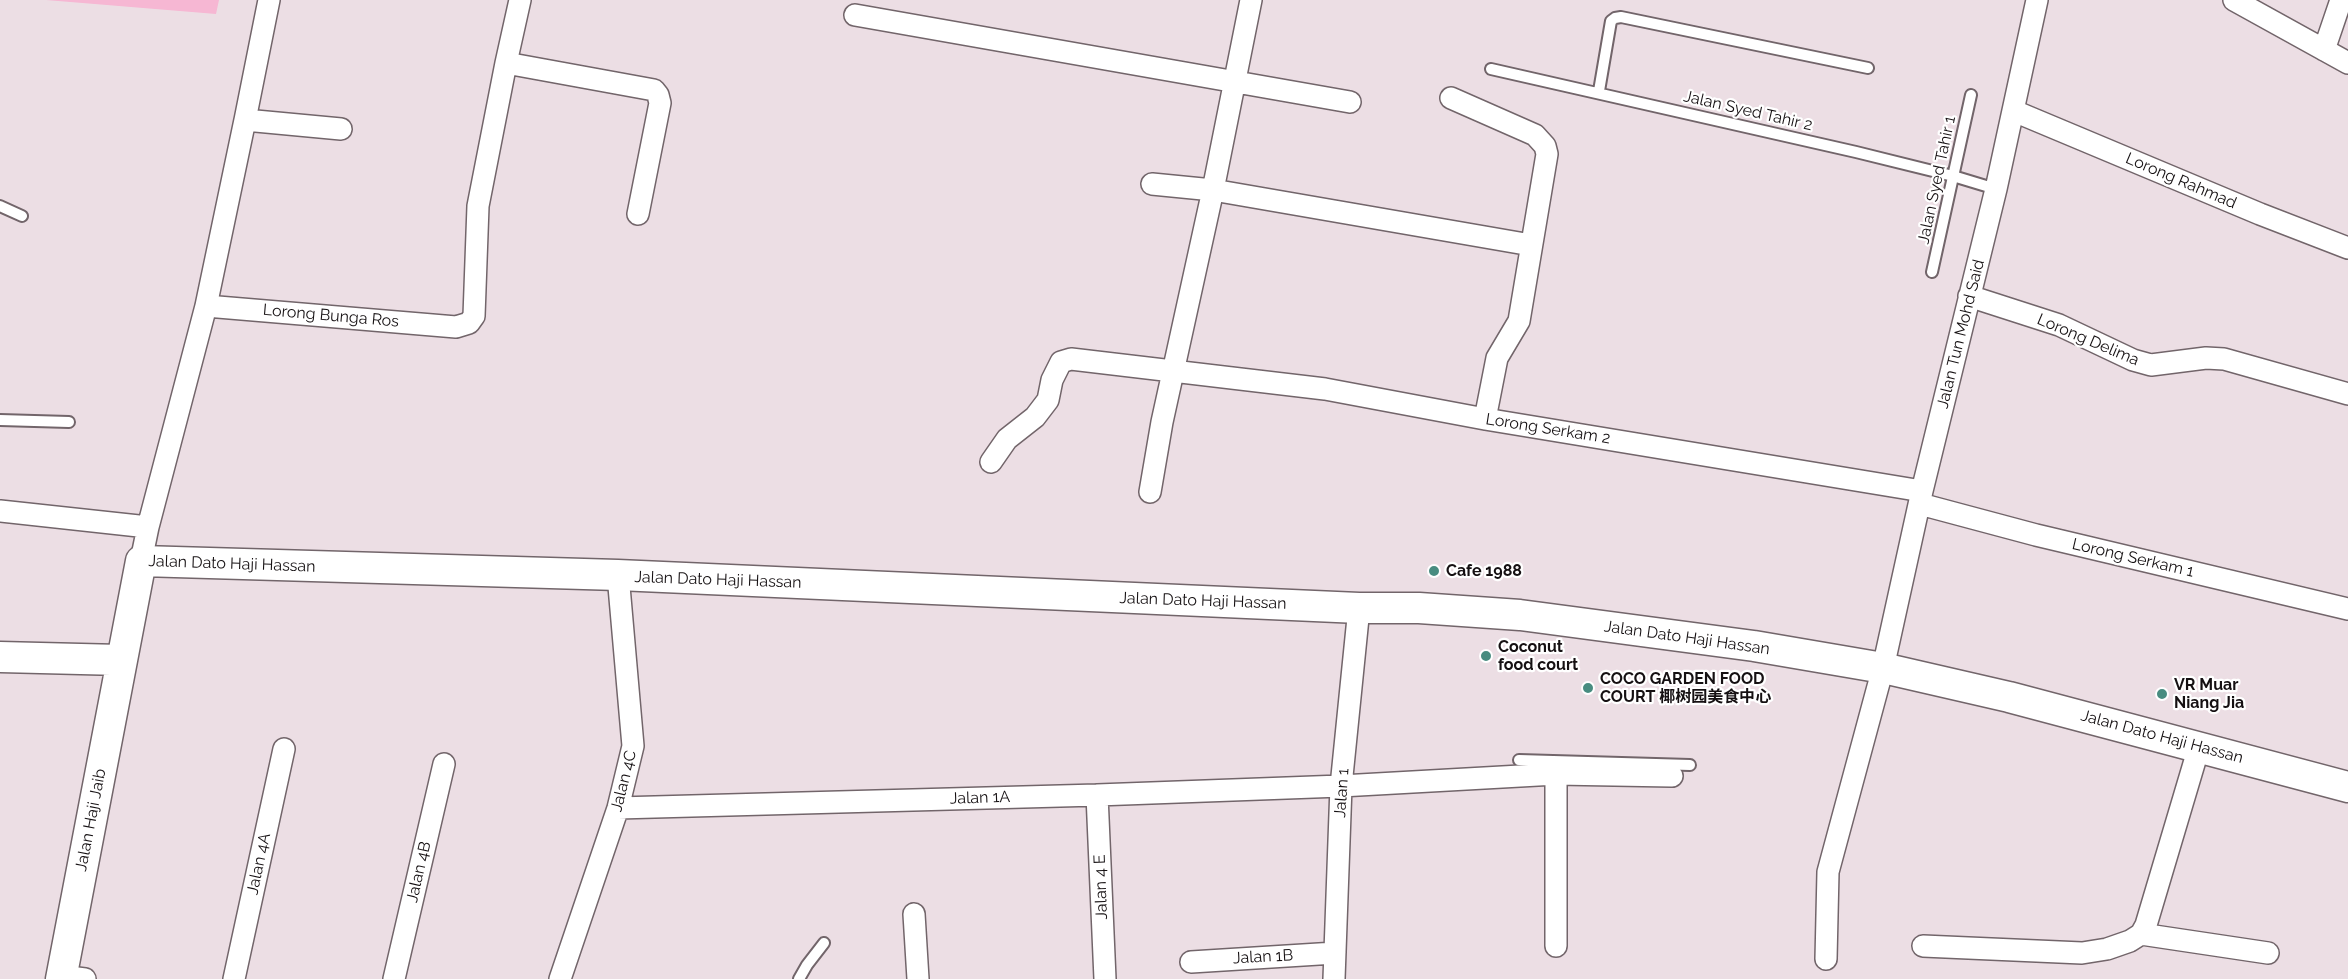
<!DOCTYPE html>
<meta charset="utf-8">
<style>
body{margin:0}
canvas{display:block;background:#ecdee4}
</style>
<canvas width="2348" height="979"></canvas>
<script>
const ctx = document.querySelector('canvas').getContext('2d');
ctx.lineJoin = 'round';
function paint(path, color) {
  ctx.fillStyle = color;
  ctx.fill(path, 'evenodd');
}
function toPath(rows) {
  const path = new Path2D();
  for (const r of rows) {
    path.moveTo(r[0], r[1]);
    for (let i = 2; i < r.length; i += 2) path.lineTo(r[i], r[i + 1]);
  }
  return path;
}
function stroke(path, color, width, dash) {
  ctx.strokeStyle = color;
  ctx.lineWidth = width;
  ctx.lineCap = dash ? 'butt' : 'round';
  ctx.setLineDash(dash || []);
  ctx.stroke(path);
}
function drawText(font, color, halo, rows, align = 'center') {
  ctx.font = font + ' Raleway,"Noto Sans SC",sans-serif';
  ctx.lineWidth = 4.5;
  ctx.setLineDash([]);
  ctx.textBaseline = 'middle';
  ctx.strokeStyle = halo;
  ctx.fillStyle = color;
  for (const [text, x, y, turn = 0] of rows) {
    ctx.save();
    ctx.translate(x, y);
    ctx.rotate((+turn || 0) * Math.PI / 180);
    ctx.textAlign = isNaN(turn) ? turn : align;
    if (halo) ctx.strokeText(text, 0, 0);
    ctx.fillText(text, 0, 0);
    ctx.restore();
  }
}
const green = toPath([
 [46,0,219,0,216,14]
]);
const lane = toPath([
 [1491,69,1856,152,1953,176,1996,189],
 [1599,91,1611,21,1615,18,1621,17,1868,68],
 [0,206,22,216],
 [1932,272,1971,95],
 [0,420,69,422],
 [1519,760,1690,765],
 [799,979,807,965,824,943]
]);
const street = toPath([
 [2234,0,2348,63],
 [855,15,1350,102],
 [2324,50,2341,0],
 [506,63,654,90,658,95,660,103,638,214],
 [1451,98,1535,135,1545,146,1547,154,1519,321,1497,358,1485,419],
 [2014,111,2260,214,2348,248],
 [245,120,269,0],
 [1152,184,1213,190,1531,245],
 [1969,296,2059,325,2133,360,2151,365,2206,358,2224,359,2348,394],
 [206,306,456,327,469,323,474,316,478,206,506,63,520,0],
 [991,462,1007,439,1035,417,1048,400,1052,380,1061,362,1071,359,1325,389,1485,419,1922,491],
 [1150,492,1162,422,1213,190,1251,0],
 [1920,504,2036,535,2348,609],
 [0,511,148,527],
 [141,561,148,527,206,306,245,120,341,129],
 [1097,795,1105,979],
 [618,808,1097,795,1341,786,1556,774,1672,776],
 [914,914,918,979],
 [2141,934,2268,953],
 [1556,946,1556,774],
 [1923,946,2082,953,2107,949,2130,941,2141,934,2146,925,2199,747],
 [1826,959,1828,872,1883,668,1922,491,1996,189,2037,0],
 [1191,962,1335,953],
 [61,976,85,979],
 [234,979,284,749],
 [394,979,444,764],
 [560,979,618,808,633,746,618,575],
 [1334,979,1341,786,1359,608]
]);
const secondary = toPath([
 [0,657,121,660],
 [61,979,141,561,618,575,1359,608,1419,608,1520,615,1754,646,1883,668,2009,697,2348,787]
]);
const markers = [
 [1434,571,6,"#488c80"],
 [1486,656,6,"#488c80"],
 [1588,688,6,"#488c80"],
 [2162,694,6,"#488c80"]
];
const streetNames = [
 ["Jalan Syed Tahir 2",1748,111,13],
 ["Jalan Syed Tahir 1",1937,180,-78],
 ["Lorong Rahmad",2181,181,23],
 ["Lorong Bunga Ros",331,316,5],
 ["Jalan Tun Mohd Said",1961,334,-76],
 ["Lorong Delima",2088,340,23],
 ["Lorong Serkam 2",1548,429,9],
 ["Lorong Serkam 1",2133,558,13],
 ["Jalan Dato Haji Hassan",232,564,2],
 ["Jalan Dato Haji Hassan",718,580,2],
 ["Jalan Dato Haji Hassan",1203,601,2],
 ["Jalan Dato Haji Hassan",1687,638,8],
 ["Jalan Dato Haji Hassan",2162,737,15],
 ["Jalan 4C",624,781,-76],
 ["Jalan 1",1342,793,-86],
 ["Jalan 1A",980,798,-2],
 ["Jalan Haji Jaib",91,820,-79],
 ["Jalan 4A",259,864,-78],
 ["Jalan 4B",419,872,-77],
 ["Jalan 4 E",1101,887,-92],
 ["Jalan 1B",1263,957,-3]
];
const poiNames = [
 ["Cafe 1988",1446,571],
 ["Coconut",1498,647],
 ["food court",1498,665],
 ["COCO GARDEN FOOD",1600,679],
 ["COURT 椰树园美食中心",1600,697],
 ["VR Muar",2174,685],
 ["Niang Jia",2174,703]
];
paint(green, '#f6b7d3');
stroke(lane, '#72656a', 14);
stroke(street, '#72656a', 24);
stroke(secondary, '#72656a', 33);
stroke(lane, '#fff', 10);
stroke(street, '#fff', 21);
stroke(secondary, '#fff', 30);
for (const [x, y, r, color] of markers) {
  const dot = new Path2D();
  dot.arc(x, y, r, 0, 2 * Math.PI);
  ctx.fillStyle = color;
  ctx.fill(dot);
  stroke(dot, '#fff', 2);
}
drawText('16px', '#151012', '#fff', streetNames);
drawText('bold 16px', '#151012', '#fff', poiNames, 'left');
</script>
